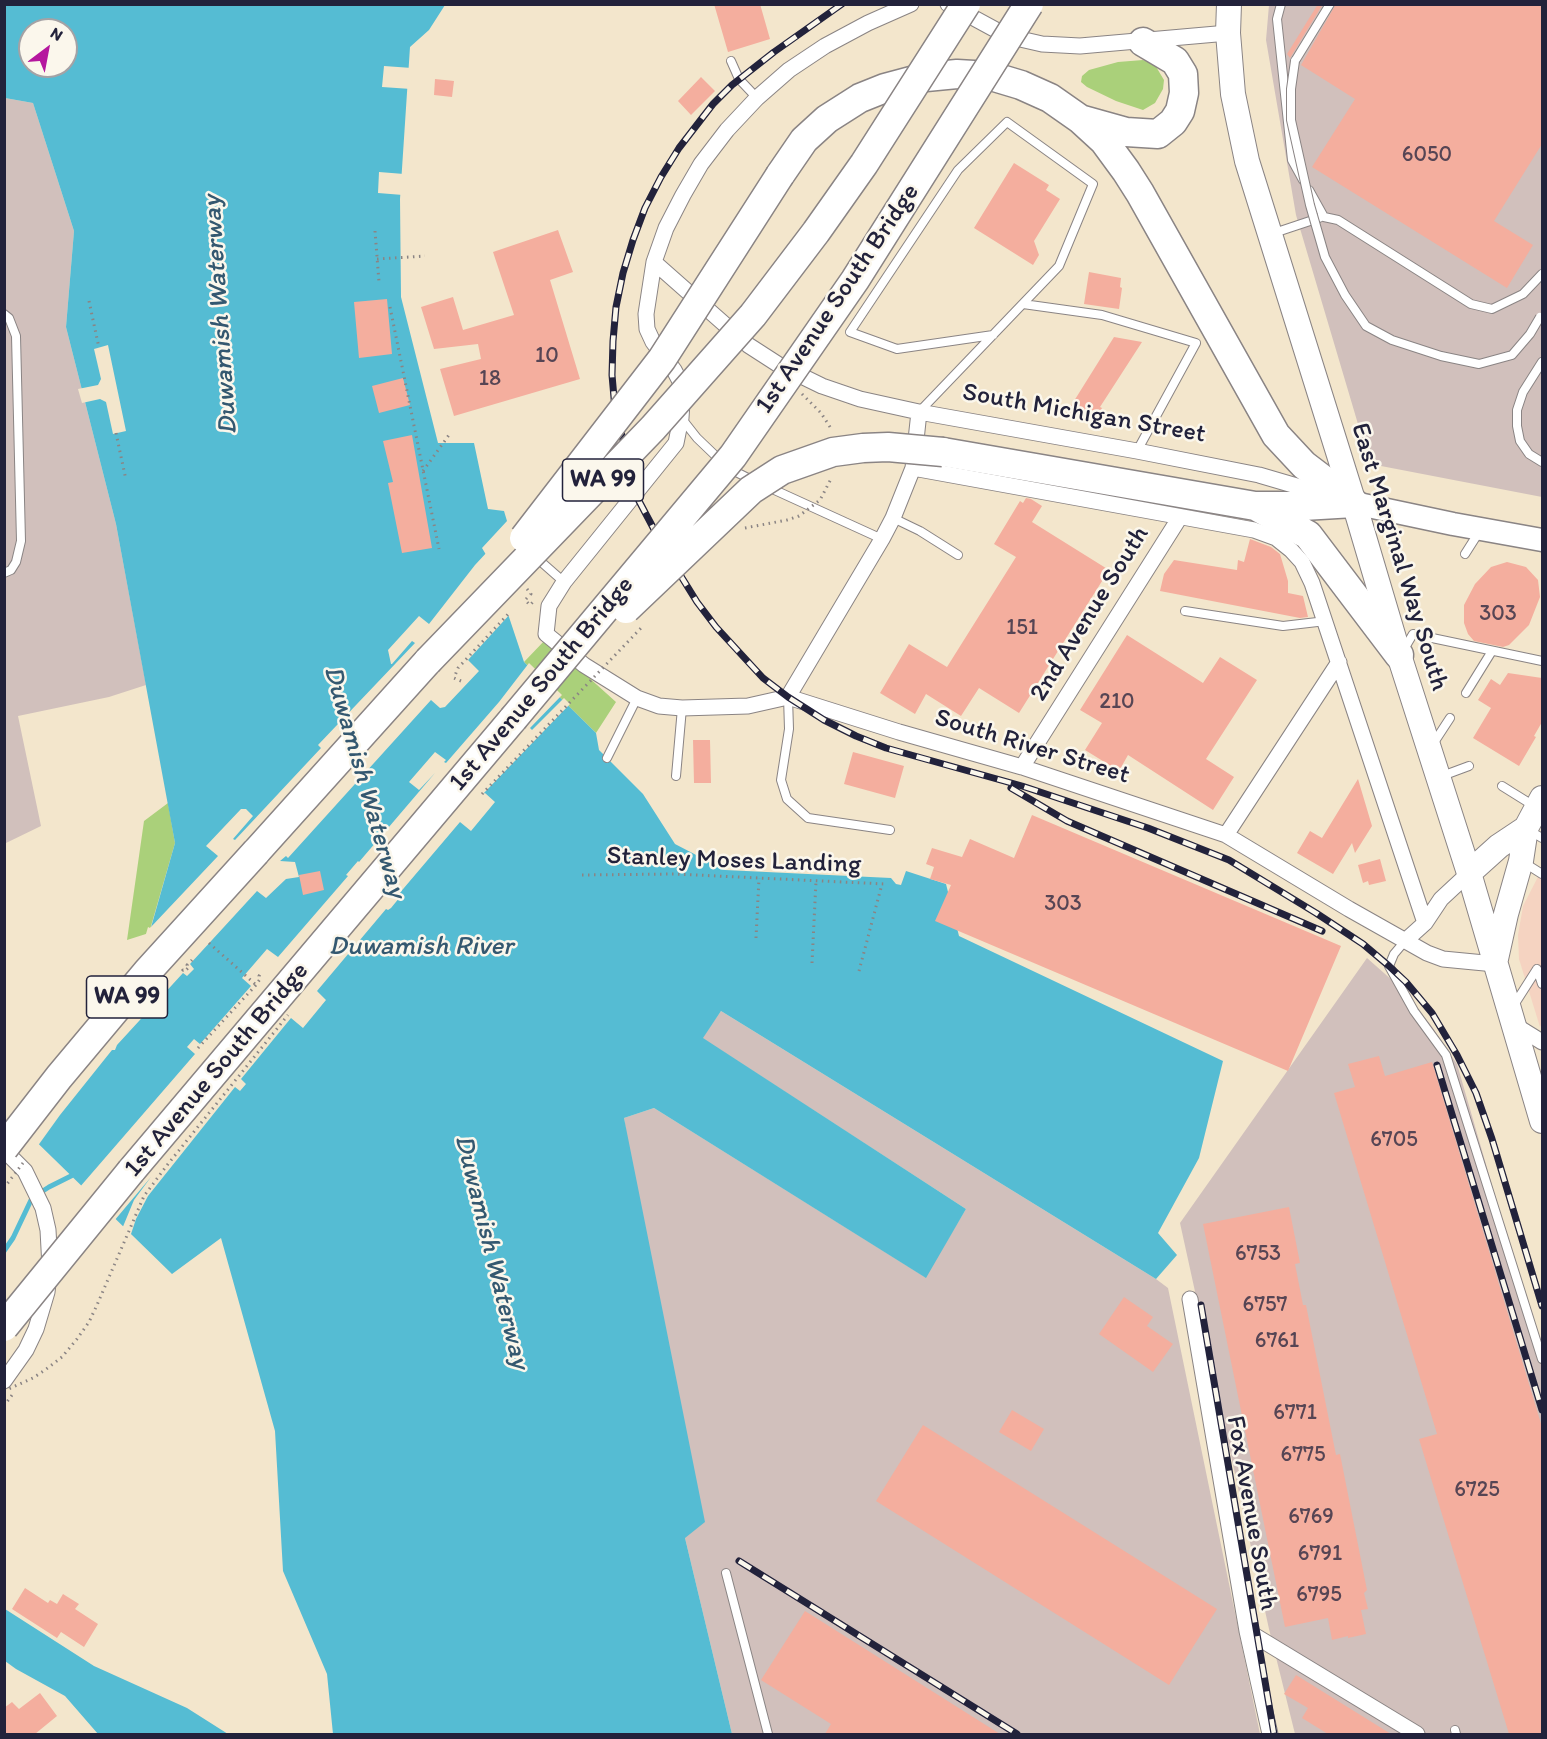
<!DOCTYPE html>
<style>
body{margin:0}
#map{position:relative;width:1547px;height:1739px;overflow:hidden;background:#f3e6cc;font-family:Itim,sans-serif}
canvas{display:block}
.frame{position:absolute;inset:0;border:6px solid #22223b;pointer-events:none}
.north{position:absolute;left:18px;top:18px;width:60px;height:60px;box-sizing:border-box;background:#fbf7ec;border:2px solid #a4a2a5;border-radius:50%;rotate:32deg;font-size:16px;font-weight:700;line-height:24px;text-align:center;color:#22223b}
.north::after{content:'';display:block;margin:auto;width:21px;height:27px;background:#b5179e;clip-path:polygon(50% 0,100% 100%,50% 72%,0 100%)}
</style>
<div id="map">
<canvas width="1547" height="1739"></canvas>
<div class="frame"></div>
<div class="north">N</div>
</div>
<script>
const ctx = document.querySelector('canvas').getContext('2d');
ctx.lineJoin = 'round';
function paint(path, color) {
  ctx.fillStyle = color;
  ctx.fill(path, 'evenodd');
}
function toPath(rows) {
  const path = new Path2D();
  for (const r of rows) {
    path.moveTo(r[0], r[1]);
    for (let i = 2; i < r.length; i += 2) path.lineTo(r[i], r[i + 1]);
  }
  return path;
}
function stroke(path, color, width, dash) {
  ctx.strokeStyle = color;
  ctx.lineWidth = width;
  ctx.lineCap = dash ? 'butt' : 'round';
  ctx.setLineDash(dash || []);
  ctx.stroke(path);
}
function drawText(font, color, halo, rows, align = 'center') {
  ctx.font = font + ' Itim,sans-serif';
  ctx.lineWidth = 5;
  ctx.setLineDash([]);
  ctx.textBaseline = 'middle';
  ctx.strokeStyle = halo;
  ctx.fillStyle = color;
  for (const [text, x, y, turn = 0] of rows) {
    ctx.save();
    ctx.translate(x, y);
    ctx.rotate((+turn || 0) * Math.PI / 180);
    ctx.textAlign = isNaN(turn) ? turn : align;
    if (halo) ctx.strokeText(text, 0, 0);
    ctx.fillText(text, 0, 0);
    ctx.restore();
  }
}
const built = toPath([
 [1542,869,1542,1023,1540,1027,1519,959,1518,935,1523,906]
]);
const industrial = toPath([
 [1269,5,1542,5,1542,497,1381,466,1366,451,1296,215,1266,40],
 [5,98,33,103,74,231,66,327,116,524,146,685,109,697,18,716,41,826,6,843,5,846],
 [1367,958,1393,981,1430,1024,1457,1064,1542,1358,1542,1734,1295,1734,1269,1629,1180,1223],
 [721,1011,1156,1279,1168,1288,1260,1734,732,1734,685,1538,624,1118,654,1108,925,1277,966,1209,702,1038]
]);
const green = toPath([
 [1143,60,1155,65,1164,80,1163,89,1155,103,1143,110,1116,101,1087,87,1081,82,1082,76,1089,70,1118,62],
 [546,639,616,702,596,733,524,662],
 [168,803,175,843,149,933,127,940,144,821]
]);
const water = toPath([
 [4,5,445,5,429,30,410,47,400,199,401,297,438,443,474,443,488,509,504,511,507,521,482,548,491,563,524,662,596,733,599,750,643,794,675,844,725,870,891,878,896,884,901,885,906,871,946,884,959,936,1223,1061,1199,1158,1158,1233,1177,1255,1156,1279,721,1011,703,1038,966,1209,926,1278,654,1108,624,1118,705,1522,685,1538,732,1734,333,1734,327,1674,283,1571,275,1431,221,1238,172,1274,14,1120,142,959,175,843,116,524,66,327,74,231,33,103,5,98],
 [30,30,66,30,66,66,30,66],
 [5,1609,94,1666,187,1708,228,1734,98,1734,65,1696,16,1669,5,1661]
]);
const pier = toPath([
 [384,66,412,68,411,89,382,87],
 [379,172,404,174,403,195,378,193],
 [108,345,126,431,113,434,106,402,100,399,82,403,78,389,98,385,101,379,94,349],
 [488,551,494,562,511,613,468,660,479,671,445,707,440,708,431,700,288,858,286,856,280,861,295,862,299,877,286,879,266,898,257,891,190,964,194,969,187,976,183,973,117,1045,115,1050,112,1050,60,1115,37,1147,12,1123,11,1119,139,958,148,927,150,928,218,856,206,846,241,809,246,809,253,816,233,839,235,840,321,748,318,745,415,643,412,641,392,664,391,664,388,650,419,616,429,624,475,565],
 [529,663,562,695,530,728,532,730,564,698,570,704,483,794,485,793,495,802,471,831,460,822,398,895,400,897,391,908,388,910,386,909,317,991,326,1000,303,1028,291,1018,241,1079,246,1084,240,1091,235,1087,148,1196,136,1219,130,1237,122,1229,134,1200,151,1177,114,1221,79,1188,195,1054,187,1047,194,1039,200,1044,251,986,242,978,267,949,278,957,348,876,346,875,358,861,359,862,435,773,419,790,409,782,435,752,446,760,444,762,446,763,499,702]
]);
const stream = toPath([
 [4,1251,13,1238,32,1198,49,1187,71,1176]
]);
const building = toPath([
 [714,4,760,4,770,39,728,52],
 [1318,4,1323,4,1290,58,1287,54],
 [1336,4,1542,4,1542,144,1494,221,1533,245,1507,288,1312,167,1355,99,1301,65],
 [701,77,715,91,691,115,678,101],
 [435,79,454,81,452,97,434,95],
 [1014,163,1049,185,1046,190,1060,199,1034,241,1039,255,1033,265,974,228],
 [558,230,573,272,550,280,580,379,454,416,440,369,481,359,478,344,434,349,421,307,453,297,463,330,514,315,493,252],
 [1089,272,1121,278,1120,287,1122,288,1119,309,1084,304],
 [387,299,392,354,359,358,354,302],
 [1114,337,1142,342,1100,407,1102,408,1094,421,1064,417],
 [403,378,410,405,379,413,372,386],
 [412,435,432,548,402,553,388,483,393,482,383,441],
 [1026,498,1031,499,1042,506,1032,522,1109,570,1019,713,979,688,961,716,926,694,915,714,880,693,909,644,947,667,1016,557,994,544,1020,501,1023,503],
 [1250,539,1271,547,1280,554,1288,581,1288,593,1303,596,1308,617,1300,618,1160,591,1164,574,1174,560,1237,570,1238,560,1244,562],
 [1507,562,1526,567,1538,580,1540,597,1529,625,1509,645,1503,647,1474,641,1468,634,1464,623,1464,605,1475,584,1491,567],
 [1127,635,1203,683,1220,657,1257,680,1206,759,1234,777,1213,810,1128,755,1119,771,1085,750,1102,723,1080,710],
 [1508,673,1542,678,1542,722,1534,736,1536,737,1519,766,1473,738,1491,708,1478,700,1491,679,1500,685],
 [693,740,710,740,711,783,694,783],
 [853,752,904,766,895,798,844,784],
 [1358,779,1372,826,1355,853,1352,843,1333,874,1297,853,1310,831,1322,838],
 [1032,815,1341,946,1288,1071,935,921,951,885,930,879,934,867,926,864,932,848,962,857,970,839,1014,858],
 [1380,859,1386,881,1369,885,1368,881,1363,883,1358,865],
 [320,871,324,890,303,895,299,875],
 [1379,1056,1385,1076,1432,1062,1542,1427,1542,1734,1509,1734,1419,1439,1437,1434,1334,1093,1355,1087,1348,1064],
 [1289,1207,1300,1263,1295,1264,1303,1305,1306,1305,1336,1455,1340,1454,1367,1590,1364,1593,1368,1609,1361,1610,1366,1634,1348,1638,1348,1636,1332,1640,1328,1618,1285,1627,1203,1224],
 [1124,1297,1153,1317,1147,1326,1173,1344,1153,1372,1099,1334],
 [1012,1410,1044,1429,1031,1451,999,1432],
 [923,1425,1217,1609,1169,1685,876,1501],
 [25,1588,48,1603,50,1600,57,1604,63,1594,79,1604,75,1609,98,1624,84,1647,61,1632,57,1638,12,1609],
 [805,1611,1000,1734,825,1734,831,1724,761,1680],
 [1296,1675,1391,1734,1328,1734,1302,1718,1308,1708,1284,1694],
 [40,1693,57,1716,35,1734,4,1734,4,1708,12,1702,19,1709]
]);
const path = toPath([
 [375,231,379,282],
 [377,259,425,256],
 [89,301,99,348],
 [390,307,439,549],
 [116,433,126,480],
 [423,471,449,435],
 [527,589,531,594,525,600,530,605,534,601],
 [582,875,675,874,885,884],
 [756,938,759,878],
 [209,943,256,985],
 [812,963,816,881],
 [859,971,882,884],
 [198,1048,256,985,260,979,259,976,262,971],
 [4,1202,4,1204],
 [4,1406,12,1395]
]);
const lane = toPath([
 [1281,4,1277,19,1292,160,1303,180],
 [731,61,739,79,757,98],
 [1295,61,1330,4],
 [1309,190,1324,217,1338,220,1471,304,1492,309,1523,294,1542,274],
 [1274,233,1319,218],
 [1023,304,1102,315,1196,343,1137,451],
 [4,314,9,318,16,336,21,541,16,562,11,570,4,573],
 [1542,362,1523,392,1517,410,1517,426,1520,441,1529,454,1542,462],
 [919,412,1059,266,1093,184,1007,122,958,170,850,332,897,349,993,335],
 [682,419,697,438,721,461],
 [730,469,754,481],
 [768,487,882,539],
 [893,518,920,531,958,555],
 [1465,554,1479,532],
 [539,560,564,582],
 [1185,611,1283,626,1326,621],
 [1403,651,1413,634,1542,661],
 [1466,693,1492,651],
 [788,697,789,729,781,780,787,799,808,818,890,830],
 [1433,744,1450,718],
 [607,758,637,698],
 [676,776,682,708],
 [1442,776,1469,766],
 [1502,786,1534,806],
 [1530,831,1542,838],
 [1523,862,1542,874],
 [1405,941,1394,954,1389,966,1414,1011,1446,1055,1542,1359],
 [1537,969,1542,984],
 [1514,1005,1537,969],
 [726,1573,768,1734],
 [1455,1730,1456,1734]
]);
const street = toPath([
 [911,4,868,23,825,46,789,70,757,98,727,130,701,164,683,195,666,228,654,262,646,314,647,329,653,342,674,370,683,387,681,418,676,443,564,582,549,606,546,634,584,665,637,698,659,706,682,708,748,706,788,697,899,732,1022,767,1226,835,1349,909,1427,953,1443,959,1495,964],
 [948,4,1007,36,1042,44,1080,46,1228,33],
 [654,262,748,345,779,365,822,386,860,399,919,412,1137,451,1259,475,1334,497],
 [913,468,1254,530,1276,538,1291,550,1302,562,1312,583,1425,923],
 [788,697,882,539,893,518,913,468,919,412],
 [1022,767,1180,517],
 [1226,835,1339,662],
 [1405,941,1425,923,1441,899,1469,873],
 [1513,1024,1542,1042],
 [4,1150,25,1171,43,1208,48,1230,50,1267,47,1292,36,1329,26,1350,4,1381],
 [1190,1299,1247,1631,1270,1734],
 [1247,1631,1417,1734]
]);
const secondary = toPath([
 [1354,503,1453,524,1542,540]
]);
const primary = toPath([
 [1229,4,1228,33,1233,94,1247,161,1354,503,1399,655,1469,873,1542,1121],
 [1469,873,1499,846,1526,828],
 [1496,959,1506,914,1521,861,1526,828,1542,798]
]);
const highway = toPath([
 [1083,120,1126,132,1158,134,1173,122,1180,111,1184,93,1183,74,1175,61,1143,42],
 [780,175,804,140,827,119,860,98,885,88,926,77,957,74,991,76,1021,85,1050,98,1080,119,1104,141,1126,171,1140,193,1276,435,1304,465,1354,503],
 [943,452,1255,506,1303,506,1354,503],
 [1259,508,1308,535,1399,655],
 [256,852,428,661],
 [131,1171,513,719]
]);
const rail = toPath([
 [842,4,774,52,732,85,713,104,679,148,661,177,645,208,633,240,623,273,616,307,613,341,612,375,615,409,639,501,666,552,697,602,716,627,763,678,788,697,824,720,856,736,886,748,1022,786,1148,828,1229,860,1316,913,1363,944,1389,966,1406,982,1432,1013,1457,1055,1476,1093,1492,1139,1542,1306],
 [1011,788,1067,821,1322,931],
 [1437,1065,1542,1410],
 [1201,1305,1274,1734],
 [739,1561,1017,1734]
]);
const pathBridge = toPath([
 [802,394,821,413,832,430],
 [745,528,787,520,799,516,820,500,832,477],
 [461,681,454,678,458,668,510,612],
 [482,794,642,627],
 [182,971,183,970,185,971,189,967,187,965,192,960],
 [4,1188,23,1163],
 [4,1391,33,1378,45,1370,62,1357,77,1339,89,1322,97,1305,144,1196,168,1164,288,1015]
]);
const laneBridge = toPath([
 [1295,61,1291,89,1291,120,1310,205,1325,257,1345,295,1366,326,1392,340,1441,356,1479,364,1512,355,1530,334,1540,317]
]);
const highwayBridge = toPath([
 [524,538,662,359,780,175],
 [626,609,751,490,782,470,833,452,863,448,888,447,943,452],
 [428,661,653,428,753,315,816,232,864,164,966,4],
 [513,719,733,456,855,280,1029,4],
 [4,1148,59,1077,147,972,256,852],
 [4,1327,131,1171]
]);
const numberNames = [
 ["6050",1427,155],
 ["10",547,356],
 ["18",490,379],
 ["303",1498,614],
 ["151",1022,628],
 ["210",1117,702],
 ["303",1063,904],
 ["6705",1394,1140],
 ["6753",1258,1254],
 ["6757",1265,1305],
 ["6761",1277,1341],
 ["6771",1295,1413],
 ["6775",1303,1455],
 ["6725",1477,1490],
 ["6769",1311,1517],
 ["6791",1320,1554],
 ["6795",1319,1595]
];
const shields = [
 [603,480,81],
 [127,997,81]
];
const shieldNames = [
 ["WA 99",603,480],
 ["WA 99",127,997]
];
const streetNames = [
 ["1st Avenue South Bridge",838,299,-56],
 ["South Michigan Street",1084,414,10],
 ["East Marginal Way South",1399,557,73],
 ["2nd Avenue South",1090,614,-58],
 ["1st Avenue South Bridge",542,684,-50],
 ["South River Street",1032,747,17],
 ["Stanley Moses Landing",734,861,2],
 ["1st Avenue South Bridge",217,1070,-50],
 ["Fox Avenue South",1251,1513,80]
];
const waterNames = [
 ["Duwamish Waterway",221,315,-94],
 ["Duwamish Waterway",364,782,74],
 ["Duwamish River",421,947],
 ["Duwamish Waterway",491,1252,76]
];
paint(built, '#f5d3c1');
paint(industrial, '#d1c0bc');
paint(green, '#aad07a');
paint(water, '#55bcd3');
paint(pier, '#f3e6cc');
stroke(stream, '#55bcd3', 5);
paint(building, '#f4ae9e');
stroke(lane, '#8a8484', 10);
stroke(street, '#8a8484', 17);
stroke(secondary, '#8a8484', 25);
stroke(primary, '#8a8484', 26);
stroke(highway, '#8a8484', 31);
stroke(path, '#8a8484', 3, [1.5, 4.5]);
stroke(lane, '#fff', 8);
stroke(street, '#fff', 15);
stroke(secondary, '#fff', 22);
stroke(primary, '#fff', 24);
stroke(highway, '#fff', 28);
stroke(rail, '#22223b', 7);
stroke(rail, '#fbf7ec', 4.5, [14]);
stroke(laneBridge, '#8a8484', 10, []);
stroke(highwayBridge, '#8a8484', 31, []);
stroke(pathBridge, '#8a8484', 3, [1.5, 4.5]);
stroke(laneBridge, '#fff', 8);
stroke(highwayBridge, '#fff', 28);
drawText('22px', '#564554', null, numberNames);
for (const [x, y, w] of shields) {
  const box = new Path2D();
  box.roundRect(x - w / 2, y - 21, w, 42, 4.5);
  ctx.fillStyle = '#fbf7ec';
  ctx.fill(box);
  stroke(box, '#22223b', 1.5);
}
drawText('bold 24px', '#22223b', null, shieldNames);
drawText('26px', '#22223b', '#fbf7ec', streetNames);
drawText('italic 27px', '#345870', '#fbf7ec', waterNames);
</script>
